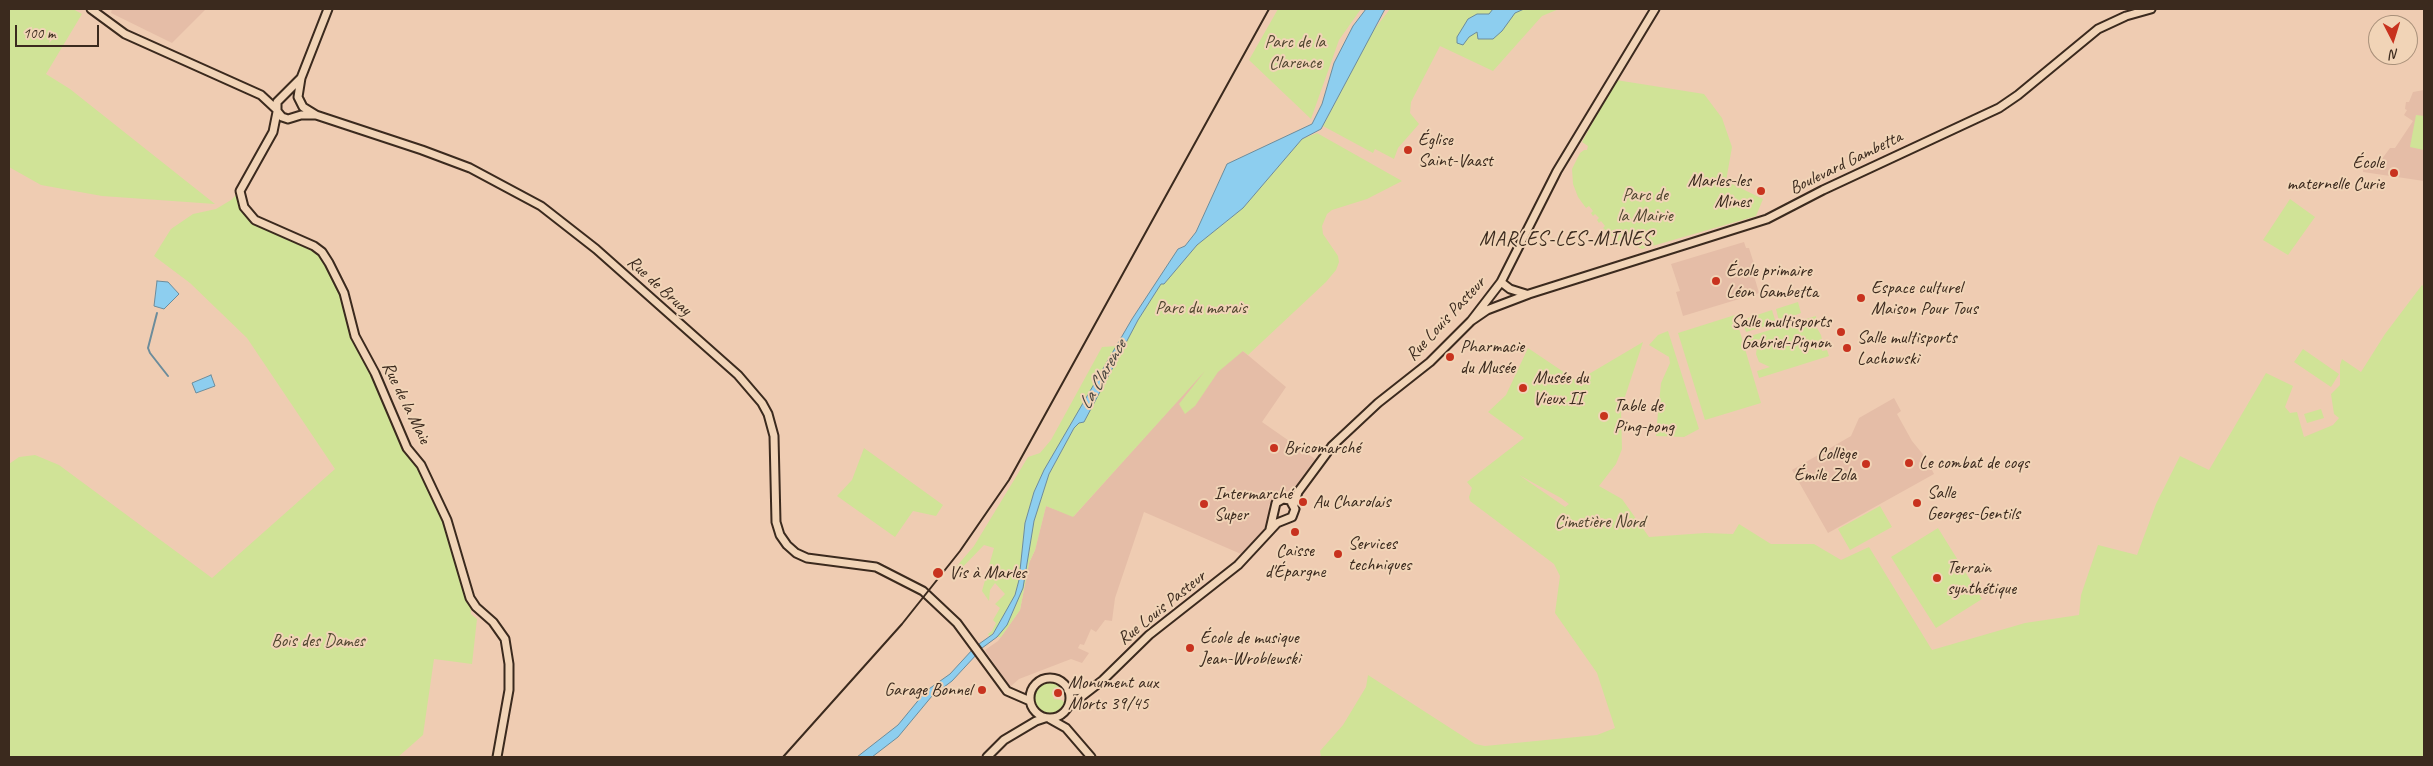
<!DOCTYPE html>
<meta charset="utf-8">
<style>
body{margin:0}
#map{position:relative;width:2433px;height:766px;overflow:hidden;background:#efccb2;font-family:Caveat,sans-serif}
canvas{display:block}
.frame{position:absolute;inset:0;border:10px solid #3b2a1e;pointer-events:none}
.north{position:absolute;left:2368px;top:15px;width:50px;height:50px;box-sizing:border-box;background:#f1d4b7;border:1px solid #a8907a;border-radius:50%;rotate:175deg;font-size:14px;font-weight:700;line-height:20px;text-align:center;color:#3b2a1e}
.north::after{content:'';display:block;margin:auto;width:18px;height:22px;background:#c8321e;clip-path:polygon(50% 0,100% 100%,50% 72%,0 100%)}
.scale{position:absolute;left:15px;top:25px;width:84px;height:22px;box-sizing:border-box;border:2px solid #3b2a1e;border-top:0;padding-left:6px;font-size:15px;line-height:18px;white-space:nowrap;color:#3b2a1e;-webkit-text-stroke:4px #f1d4b7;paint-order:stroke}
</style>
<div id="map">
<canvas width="2433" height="766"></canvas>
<div class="frame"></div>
<div class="north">N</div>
<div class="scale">100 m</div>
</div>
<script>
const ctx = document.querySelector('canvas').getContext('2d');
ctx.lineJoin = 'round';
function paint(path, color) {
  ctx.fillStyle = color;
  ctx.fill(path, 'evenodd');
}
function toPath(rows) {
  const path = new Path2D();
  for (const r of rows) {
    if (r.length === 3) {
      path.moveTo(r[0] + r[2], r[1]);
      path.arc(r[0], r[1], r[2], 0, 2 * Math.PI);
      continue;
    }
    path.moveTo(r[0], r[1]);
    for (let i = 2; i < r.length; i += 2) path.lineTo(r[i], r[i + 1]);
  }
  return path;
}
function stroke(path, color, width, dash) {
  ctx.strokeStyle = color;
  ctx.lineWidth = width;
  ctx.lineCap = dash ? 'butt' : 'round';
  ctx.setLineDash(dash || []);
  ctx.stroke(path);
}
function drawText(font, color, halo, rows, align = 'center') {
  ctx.font = font + ' Caveat,sans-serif';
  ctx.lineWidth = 4;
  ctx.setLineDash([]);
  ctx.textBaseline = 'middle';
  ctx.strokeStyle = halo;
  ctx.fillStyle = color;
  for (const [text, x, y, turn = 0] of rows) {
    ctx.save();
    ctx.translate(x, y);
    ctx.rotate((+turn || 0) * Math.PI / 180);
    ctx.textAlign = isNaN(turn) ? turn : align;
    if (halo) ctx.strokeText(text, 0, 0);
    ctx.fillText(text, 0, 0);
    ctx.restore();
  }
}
const built = toPath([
 [112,9,206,9,172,43,111,13],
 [2424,90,2424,181,2363,172,2364,164,2367,164,2368,162,2379,163,2390,148,2395,148,2413,121,2404,115,2407,110,2405,109,2406,102,2409,102,2413,92],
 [1744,242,1746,248,1749,248,1755,267,1752,269,1759,293,1683,316,1676,292,1680,291,1671,264],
 [1231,341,1286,387,1262,422,1315,459,1292,491,1276,494,1268,507,1270,513,1267,526,1241,554,1144,512,1115,598,1112,621,1105,620,1096,632,1091,629,1084,645,1080,644,1078,648,1089,653,1082,663,1071,659,1019,679,1010,687,985,650,998,641,1020,610,1029,563,1035,550,1046,506,1074,516],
 [1894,398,1901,411,1897,414,1912,441,1926,458,1934,474,1828,533,1792,470,1851,436,1859,418]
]);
const green = toPath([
 [9,9,73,9,82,14,46,74,70,89,215,204,102,196,41,185,9,167],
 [1278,9,1361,9,1339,40,1311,119,1249,60],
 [1390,9,1559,9,1542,16,1493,71,1440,46,1411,102,1410,113,1419,124,1398,148,1394,159,1375,149,1373,153,1323,126,1373,31],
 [1616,80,1704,94,1722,118,1732,147,1726,181,1763,199,1756,216,1642,249,1627,242,1624,244,1624,241,1619,242,1603,228,1605,226,1601,221,1599,223,1597,220,1599,218,1595,214,1593,216,1591,213,1593,211,1589,206,1586,208,1578,197,1573,184,1572,169,1580,153,1584,150,1587,150,1588,146,1582,142],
 [2416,115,2424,116,2424,150,2410,147],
 [1317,133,1402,181,1367,199,1332,210,1327,214,1322,226,1323,234,1338,256,1339,262,1336,270,1326,282,1248,355,1243,351,1218,372,1195,406,1185,414,1179,404,1205,371,1073,517,1046,506,1035,550,1029,563,1020,610,1001,637,997,637,1012,614,1023,588,1034,521,1049,474,1074,428,1102,386,1138,320,1161,284,1164,284,1197,245,1243,208,1302,139],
 [240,191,244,207,255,220,305,240,329,263,407,448,421,465,447,520,470,598,471,614,477,619,472,664,434,659,423,735,398,757,9,757,9,464,19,457,35,455,59,465,212,578,335,469,247,338,190,283,154,256,171,229,193,214,216,209,231,200],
 [2290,199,2315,217,2288,255,2263,240],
 [2422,285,2424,287,2424,757,1321,757,1320,751,1343,725,1366,687,1368,675,1475,744,1485,746,1597,735,1615,728,1597,673,1555,613,1560,576,1554,564,1470,501,1469,497,1472,488,1467,482,1524,438,1488,412,1506,395,1528,348,1577,381,1643,342,1621,409,1622,449,1616,464,1599,486,1622,499,1649,537,1705,533,1733,534,1739,524,1771,544,1814,544,1841,560,1869,547,1932,650,2025,623,2079,615,2081,595,2098,545,2137,555,2156,504,2180,456,2209,470,2266,373,2293,386,2285,407,2290,413,2297,412,2304,437,2333,425,2339,418,2334,414,2331,394,2340,385,2340,365,2342,359,2361,372,2385,334],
 [1519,475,1561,498,1569,504,1565,507],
 [1798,302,1801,313,1779,321,1776,309],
 [1772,310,1776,323,1746,332,1742,320],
 [1735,315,1761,403,1705,420,1678,333],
 [1816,316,1817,321,1809,324,1817,328,1821,335,1823,344,1822,351,1827,350,1829,356,1759,378,1757,371,1770,367,1759,362,1756,354,1757,347,1761,339,1748,342,1747,337],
 [1668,331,1699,429,1684,437,1656,436,1656,433,1661,383,1670,363,1669,357,1649,345,1658,335],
 [1117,346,1044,470,1034,492,1025,523,1019,580,1015,595,1002,620,990,637,988,634,992,631,996,623,993,620,1000,608,995,604,1005,594,995,583,990,590,989,601,982,591,994,548,984,545,954,576,951,573,974,546,1028,457,1040,453,1051,440,1102,347],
 [2303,349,2339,374,2331,387,2294,362],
 [2321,409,2324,418,2307,423,2304,414],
 [864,448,943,505,936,516,913,511,895,537,837,496,852,480],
 [1880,506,1892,527,1850,550,1838,529],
 [1938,528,1982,599,1936,628,1891,557],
 [1045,683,1055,683,1063,688,1053,693,1054,699,1062,700,1065,703,1055,714,1045,714,1034,703,1036,689]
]);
const water = toPath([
 [1366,9,1385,9,1321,129,1302,139,1243,208,1197,245,1164,284,1161,284,1138,320,1084,422,1079,423,1074,428,1049,474,1034,521,1023,588,1007,625,997,637,982,648,979,644,993,634,1015,595,1019,580,1025,523,1034,492,1044,470,1132,319,1178,249,1185,246,1196,232,1227,164,1312,124,1322,104,1334,63,1353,26,1366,9],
 [1493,9,1524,9,1515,13,1502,31,1493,39,1478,39,1477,32,1469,37,1463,45,1457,43,1457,37,1468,19,1477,14,1489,14,1493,9],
 [157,281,168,282,179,294,164,309,154,306,157,281],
 [211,375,215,386,196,393,192,383,211,375],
 [973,649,977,654,952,681,932,696,898,737,872,757,857,757,898,725,926,691,950,674,973,649]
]);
const stream = toPath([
 [157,313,148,348,150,353,168,376]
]);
const secondary = toPath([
 [91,9,125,34,261,95,276,109],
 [301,78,277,102,277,111,282,117,288,119,301,115,316,115,422,150,470,168,541,206,596,249,738,375,762,403,768,414,774,436,776,522,780,535,787,545,796,553,807,558,876,567,923,591,957,623,1007,691,1030,701],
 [277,112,273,132,240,191,244,207,255,220,314,246,322,252,329,263,344,293,355,336,375,373,407,448,421,465,447,520,470,598,476,607,493,622,505,639,509,664,509,690,497,757],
 [316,115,303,107,298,97,301,78,328,9],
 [1501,282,1510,289,1526,294],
 [1471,321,1487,310,1529,294,1767,219,1823,190,1999,108,2018,95,2098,29,2126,16,2151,9],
 [1294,505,1298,492,1332,446,1378,403,1430,362,1471,321,1501,282,1557,171,1655,9],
 [1050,698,20],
 [1068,690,1075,691,1090,688],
 [1068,707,1103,680,1149,635,1238,565,1277,523,1292,517,1295,509,1290,500,1283,499,1276,503,1270,529],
 [1050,719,1066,728,1091,757],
 [987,757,1004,740,1036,721,1045,718]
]);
const rail = toPath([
 [783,757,902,624,960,551,1009,480,1269,9]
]);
const markers = [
 [1408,150,5,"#c8321e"],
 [2394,173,5,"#c8321e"],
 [1761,191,5,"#c8321e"],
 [1716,281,5,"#c8321e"],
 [1861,298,5,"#c8321e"],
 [1841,332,5,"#c8321e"],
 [1847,348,5,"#c8321e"],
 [1450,357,5,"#c8321e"],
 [1523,388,5,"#c8321e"],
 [1604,416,5,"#c8321e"],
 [1274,448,5,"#c8321e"],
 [1909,463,5,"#c8321e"],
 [1866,464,5,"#c8321e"],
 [1303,502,5,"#c8321e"],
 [1917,503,5,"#c8321e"],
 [1204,504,5,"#c8321e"],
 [1295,532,5,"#c8321e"],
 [1338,554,5,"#c8321e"],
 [938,573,6,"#c8321e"],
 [1937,578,5,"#c8321e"],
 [1190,648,5,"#c8321e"],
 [982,690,5,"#c8321e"],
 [1058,693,5,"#c8321e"]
];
const parkNames = [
 ["Parc de la",1295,42],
 ["Clarence",1295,63],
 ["Parc de",1645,195],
 ["la Mairie",1645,216],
 ["Parc du marais",1201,308],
 ["Cimetière Nord",1600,522],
 ["Bois des Dames",318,641]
];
const poiNames = [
 ["Église",1418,140],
 ["Saint-Vaast",1418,161],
 ["École",2384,163,"right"],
 ["maternelle Curie",2384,184,"right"],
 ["Marles-les",1751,181,"right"],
 ["Mines",1751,202,"right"],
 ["École primaire",1726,271],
 ["Léon Gambetta",1726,292],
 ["Espace culturel",1871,288],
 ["Maison Pour Tous",1871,309],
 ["Salle multisports",1831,322,"right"],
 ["Gabriel-Pignon",1831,343,"right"],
 ["Salle multisports",1857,338],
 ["Lachowski",1857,359],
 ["Pharmacie",1460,347],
 ["du Musée",1460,368],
 ["Musée du",1533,378],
 ["Vieux II",1533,399],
 ["Table de",1614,406],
 ["Ping-pong",1614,427],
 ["Bricomarché",1284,448],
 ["Collège",1856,454,"right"],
 ["Émile Zola",1856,475,"right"],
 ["Le combat de coqs",1919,463],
 ["Salle",1927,493],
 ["Georges-Gentils",1927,514],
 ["Intermarché",1214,494],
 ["Super",1214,515],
 ["Au Charolais",1313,502],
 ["Services",1348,544],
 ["techniques",1348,565],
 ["Caisse",1295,551,"center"],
 ["d'Épargne",1295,572,"center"],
 ["Terrain",1947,568],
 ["synthétique",1947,589],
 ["Vis à Marles",949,573],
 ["École de musique",1200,638],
 ["Jean-Wroblewski",1200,659],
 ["Monument aux",1068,683],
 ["Morts 39/45",1068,704],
 ["Garage Bonnel",972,690,"right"]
];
const streetNames = [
 ["Boulevard Gambetta",1846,163,-26],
 ["Rue de Bruay",659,286,42],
 ["Rue Louis Pasteur",1446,319,-47],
 ["Rue de la Maie",406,403,64],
 ["Rue Louis Pasteur",1162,608,-39]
];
const waterNames = [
 ["La Clarence",1103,375,-60]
];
const quarterNames = [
 ["MARLES-LES-MINES",1566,240]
];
paint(built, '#e5bda7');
paint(green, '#d0e397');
paint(water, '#8dceef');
stroke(water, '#6c8c9b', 1);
stroke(stream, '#6c8c9b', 2);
stroke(secondary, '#3b2a1e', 11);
stroke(secondary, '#f1d4b7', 7);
stroke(rail, '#3b2a1e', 2);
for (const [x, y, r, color] of markers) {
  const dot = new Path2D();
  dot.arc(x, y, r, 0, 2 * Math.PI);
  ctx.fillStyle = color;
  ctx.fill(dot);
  stroke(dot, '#f1d4b7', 2);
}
drawText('18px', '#514630', '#f1d4b7', parkNames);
drawText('18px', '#3b2a1e', '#f1d4b7', poiNames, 'left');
drawText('18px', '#3b2a1e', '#f1d4b7', streetNames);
drawText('italic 19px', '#47433d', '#f1d4b7', waterNames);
ctx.letterSpacing = '1px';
drawText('20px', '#3b2a1e', '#f1d4b7', quarterNames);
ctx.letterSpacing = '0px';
</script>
